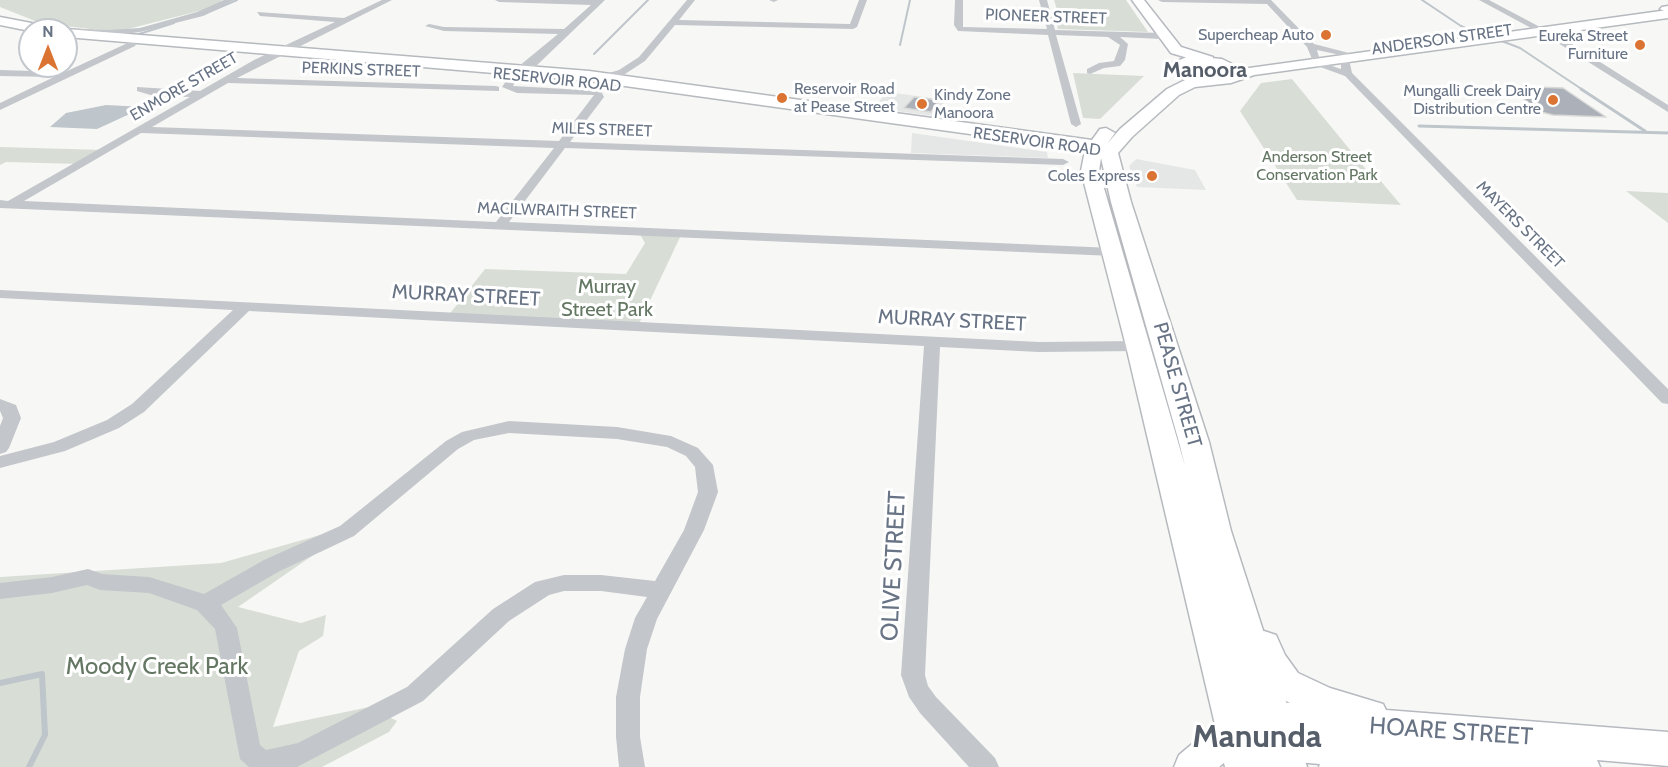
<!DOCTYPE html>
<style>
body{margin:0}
#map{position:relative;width:1668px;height:767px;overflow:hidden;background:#f7f8f5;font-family:Cabin,sans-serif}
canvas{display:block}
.north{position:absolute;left:18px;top:18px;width:60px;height:60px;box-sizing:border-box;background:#fff;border:2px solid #c3c7ce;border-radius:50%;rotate:0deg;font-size:16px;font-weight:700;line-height:24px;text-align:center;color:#687485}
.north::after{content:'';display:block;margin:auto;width:21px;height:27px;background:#db7432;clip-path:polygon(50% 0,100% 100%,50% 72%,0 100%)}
</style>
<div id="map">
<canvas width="1668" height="767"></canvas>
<div class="north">N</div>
</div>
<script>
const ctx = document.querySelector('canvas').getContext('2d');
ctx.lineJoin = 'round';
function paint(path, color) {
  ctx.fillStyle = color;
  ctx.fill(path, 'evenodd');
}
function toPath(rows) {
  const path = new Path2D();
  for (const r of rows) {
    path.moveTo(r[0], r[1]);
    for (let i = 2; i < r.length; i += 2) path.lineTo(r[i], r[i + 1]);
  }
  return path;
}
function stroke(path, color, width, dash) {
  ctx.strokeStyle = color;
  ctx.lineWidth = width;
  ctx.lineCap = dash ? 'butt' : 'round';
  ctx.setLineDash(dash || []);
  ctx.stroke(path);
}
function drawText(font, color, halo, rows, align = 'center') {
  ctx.font = font + ' Cabin,sans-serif';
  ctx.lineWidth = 6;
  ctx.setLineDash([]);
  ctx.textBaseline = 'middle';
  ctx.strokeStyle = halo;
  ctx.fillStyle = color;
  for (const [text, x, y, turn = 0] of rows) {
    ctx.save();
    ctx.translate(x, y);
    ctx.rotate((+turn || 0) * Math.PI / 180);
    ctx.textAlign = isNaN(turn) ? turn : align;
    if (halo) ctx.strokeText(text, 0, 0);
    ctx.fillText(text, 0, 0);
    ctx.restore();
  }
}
const built = toPath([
 [887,92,946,100,934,116,873,108],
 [912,133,1047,152,1048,158,911,153],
 [1136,159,1195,170,1206,190,1137,187,1129,166]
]);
const green = toPath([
 [0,0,223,0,211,8,116,32,40,23,0,7],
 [1054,0,1126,0,1148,32,1058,29,1053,12,1057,10],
 [1073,73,1144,76,1100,119,1083,118],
 [1292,79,1374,179,1379,179,1401,205,1297,200,1240,111,1261,83],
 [0,147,105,150,80,164,6,162,0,165],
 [1626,191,1668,193,1668,223],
 [638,231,682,233,638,326,448,316,485,269,626,274,645,243],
 [320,535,325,547,238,607,301,623,326,615,323,636,299,651,273,727,379,705,389,717,397,721,389,732,322,767,0,767,0,577,221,563]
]);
const water = toPath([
 [106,105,145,107,97,129,50,127,66,113]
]);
const streamFar2 = toPath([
 [1422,0,1461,26,1477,33],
 [202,15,237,0],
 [139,34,174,23],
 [1499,40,1520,48,1583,90],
 [900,45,910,0],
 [594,54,648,0]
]);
const streamFar1 = toPath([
 [1581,89,1645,131],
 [1419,126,1668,133]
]);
const stream = toPath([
 [0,683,42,674,45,735,29,767]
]);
const building = toPath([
 [1507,86,1563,88,1606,117,1553,115,1541,112,1507,86],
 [914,97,939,100,931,112,904,108,914,97]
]);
const street = toPath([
 [224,0,234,0,203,16,140,32,109,36,66,34,66,30,40,30,44,28,109,30,140,28,197,12,224,0],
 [382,0,392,0,237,78,496,86,499,87,499,91,228,83,152,127,559,141,594,95,517,93,502,87,513,71,558,34,444,31,425,26,429,24,444,27,564,29,591,5,499,2,495,0,605,0,534,68,519,75,513,86,601,91,604,97,570,142,1063,159,1069,162,1063,165,565,148,509,222,1113,248,1120,252,1113,256,0,208,0,200,8,201,190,97,154,96,137,91,137,87,200,91,254,60,335,22,260,16,257,12,344,18,382,0],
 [141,133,554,148,496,222,24,201,141,133],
 [687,0,695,0,679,20,850,24,859,0,867,0,857,27,853,29,675,25,645,61,625,74,599,80,599,76,619,70,639,57,687,0],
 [769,0,778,0,774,2,769,0],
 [955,0,963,0,963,27,1047,29,1039,0,1047,0,1055,30,1161,33,1165,36,1161,39,1120,37,1128,44,1125,60,1120,66,1104,68,1090,74,1087,73,1087,69,1099,63,1114,61,1120,45,1108,37,1056,35,1081,124,1076,127,1071,124,1048,35,958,31,954,25,955,0],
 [1158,0,1271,0,1314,44,1349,53,1345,56,1317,50,1319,57,1312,59,1307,47,1267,4,1162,2,1158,0],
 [1479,0,1489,0,1540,27,1533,29,1479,0],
 [1542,29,1548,29,1668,105,1668,112,1542,33,1542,29],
 [132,41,136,44,135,46,0,110,0,103,54,77,0,76,0,70,65,72,132,41],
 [1345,56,1349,59,1352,73,1668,389,1668,404,1662,403,1345,76,1312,64,1317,61,1341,69,1341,59,1345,56],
 [0,290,1039,342,1139,341,1147,346,1139,351,1039,352,940,347,925,675,928,686,936,697,995,758,999,767,969,767,920,713,909,697,901,675,924,346,249,311,144,412,119,428,65,451,0,468,0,456,54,442,107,420,132,404,233,310,0,298,0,290],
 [0,399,16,405,21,418,9,448,6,452,0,454,0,426,3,418,0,411,0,399],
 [509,421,617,427,671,436,698,448,713,465,718,492,704,530,657,619,647,649,640,697,640,737,645,767,619,767,616,737,616,697,625,649,635,618,647,597,601,591,564,591,549,595,509,621,423,701,297,767,249,767,240,759,215,629,197,610,149,593,100,590,87,585,52,593,0,599,0,583,52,577,88,569,102,574,149,577,204,594,264,560,340,526,446,441,462,432,509,421],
 [509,433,617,439,667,447,686,456,695,467,698,492,684,530,655,581,601,575,564,575,535,582,493,609,407,687,298,743,266,750,260,745,237,628,221,605,278,572,354,536,458,449,474,440,509,433]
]);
const secondary = toPath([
 [1132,0,1144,0,1181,47,1213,57,1213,63,1208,64,1171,53,1132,0],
 [1668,6,1668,13,1660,9,1662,7,1668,6],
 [1264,631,1276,635,1285,655,1298,673,1330,688,1383,704,1386,710,1668,732,1668,766,1597,760,1600,767,1319,767,1320,764,1285,761,1278,767,1232,767,1237,755,1264,733,1249,742,1219,767,1174,767,1179,755,1223,718,1259,702,1290,703,1274,695,1259,673,1248,645,1252,635,1264,631]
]);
const primary = toPath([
 [1668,10,1668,18,1254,75,1231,83,1195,87,1179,95,1132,137,1118,153,1131,202,1209,442,1231,531,1307,767,1225,767,1126,346,1081,171,1085,150,589,81,66,37,66,30,62,30,66,29,589,71,1092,140,1100,129,1106,128,1115,133,1107,144,1120,129,1167,89,1185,80,1172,74,1166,66,1189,56,1222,59,1242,69,1668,10],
 [1191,65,1214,66,1228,73,1191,72,1182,68,1191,65],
 [1101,158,1111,202,1179,442,1185,466,1099,171,1101,158],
 [0,17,47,26,54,30,30,31,0,25,0,17]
]);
const markers = [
 [1326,35,6,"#db7432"],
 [1640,45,6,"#db7432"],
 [782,98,6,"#db7432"],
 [1553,100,6,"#db7432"],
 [922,104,6,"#db7432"],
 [1152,176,6,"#db7432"]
];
const farStreetnames = [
 ["PIONEER STREET",1046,17,2],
 ["ANDERSON STREET",1442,40,-8],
 ["PERKINS STREET",361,70,2],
 ["RESERVOIR ROAD",557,80,6],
 ["ENMORE STREET",184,87,-30],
 ["MILES STREET",602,130,2],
 ["RESERVOIR ROAD",1037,142,8],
 ["MACILWRAITH STREET",557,211,2],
 ["MAYERS STREET",1520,225,45]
];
const farPoinames = [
 ["Supercheap Auto",1314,35],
 ["Eureka Street",1628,36],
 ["Furniture",1628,54],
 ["Reservoir Road",794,89,"left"],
 ["at Pease Street",794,107,"left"],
 ["Mungalli Creek Dairy",1541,91],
 ["Distribution Centre",1541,109],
 ["Kindy Zone",934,95,"left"],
 ["Manoora",934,113,"left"],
 ["Coles Express",1140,176]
];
const farParknames = [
 ["Anderson Street",1317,157],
 ["Conservation Park",1317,175]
];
const parkNames = [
 ["Murray",607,287],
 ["Street Park",607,310]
];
const streetNames = [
 ["MURRAY STREET",466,296,3],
 ["MURRAY STREET",952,321,3],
 ["PEASE STREET",1177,385,74]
];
const farDistrictnames = [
 ["Manoora",1205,71]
];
const nearStreetnames = [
 ["OLIVE STREET",894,566,-87],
 ["HOARE STREET",1451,732,4]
];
const nearParknames = [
 ["Moody Creek Park",157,667]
];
const nearDistrictnames = [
 ["Manunda",1257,738]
];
paint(built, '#e5e7e6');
paint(green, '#d8ded6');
paint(water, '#bec5cb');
stroke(streamFar2, '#bec5cb', 2);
stroke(streamFar1, '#bec5cb', 3);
stroke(stream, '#bec5cb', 6);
paint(building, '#acb1b9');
stroke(building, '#d9d9d7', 1.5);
stroke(secondary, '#b6b9bf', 3);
stroke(primary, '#b6babe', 3);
paint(street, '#c3c6ca');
paint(secondary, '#fff');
paint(primary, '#fff');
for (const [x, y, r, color] of markers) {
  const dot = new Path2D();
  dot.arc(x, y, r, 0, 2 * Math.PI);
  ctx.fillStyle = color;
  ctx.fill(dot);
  stroke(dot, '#fff', 2);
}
drawText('16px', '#687485', '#fff', farStreetnames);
drawText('16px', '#687485', '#fff', farPoinames, 'right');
drawText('16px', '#647763', '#fff', farParknames);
drawText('20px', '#647763', '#fff', parkNames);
drawText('20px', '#687485', '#fff', streetNames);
drawText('bold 22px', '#565e6a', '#fff', farDistrictnames);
drawText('24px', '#687485', '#fff', nearStreetnames);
drawText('24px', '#647763', '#fff', nearParknames);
drawText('bold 32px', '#565e6a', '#fff', nearDistrictnames);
</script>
